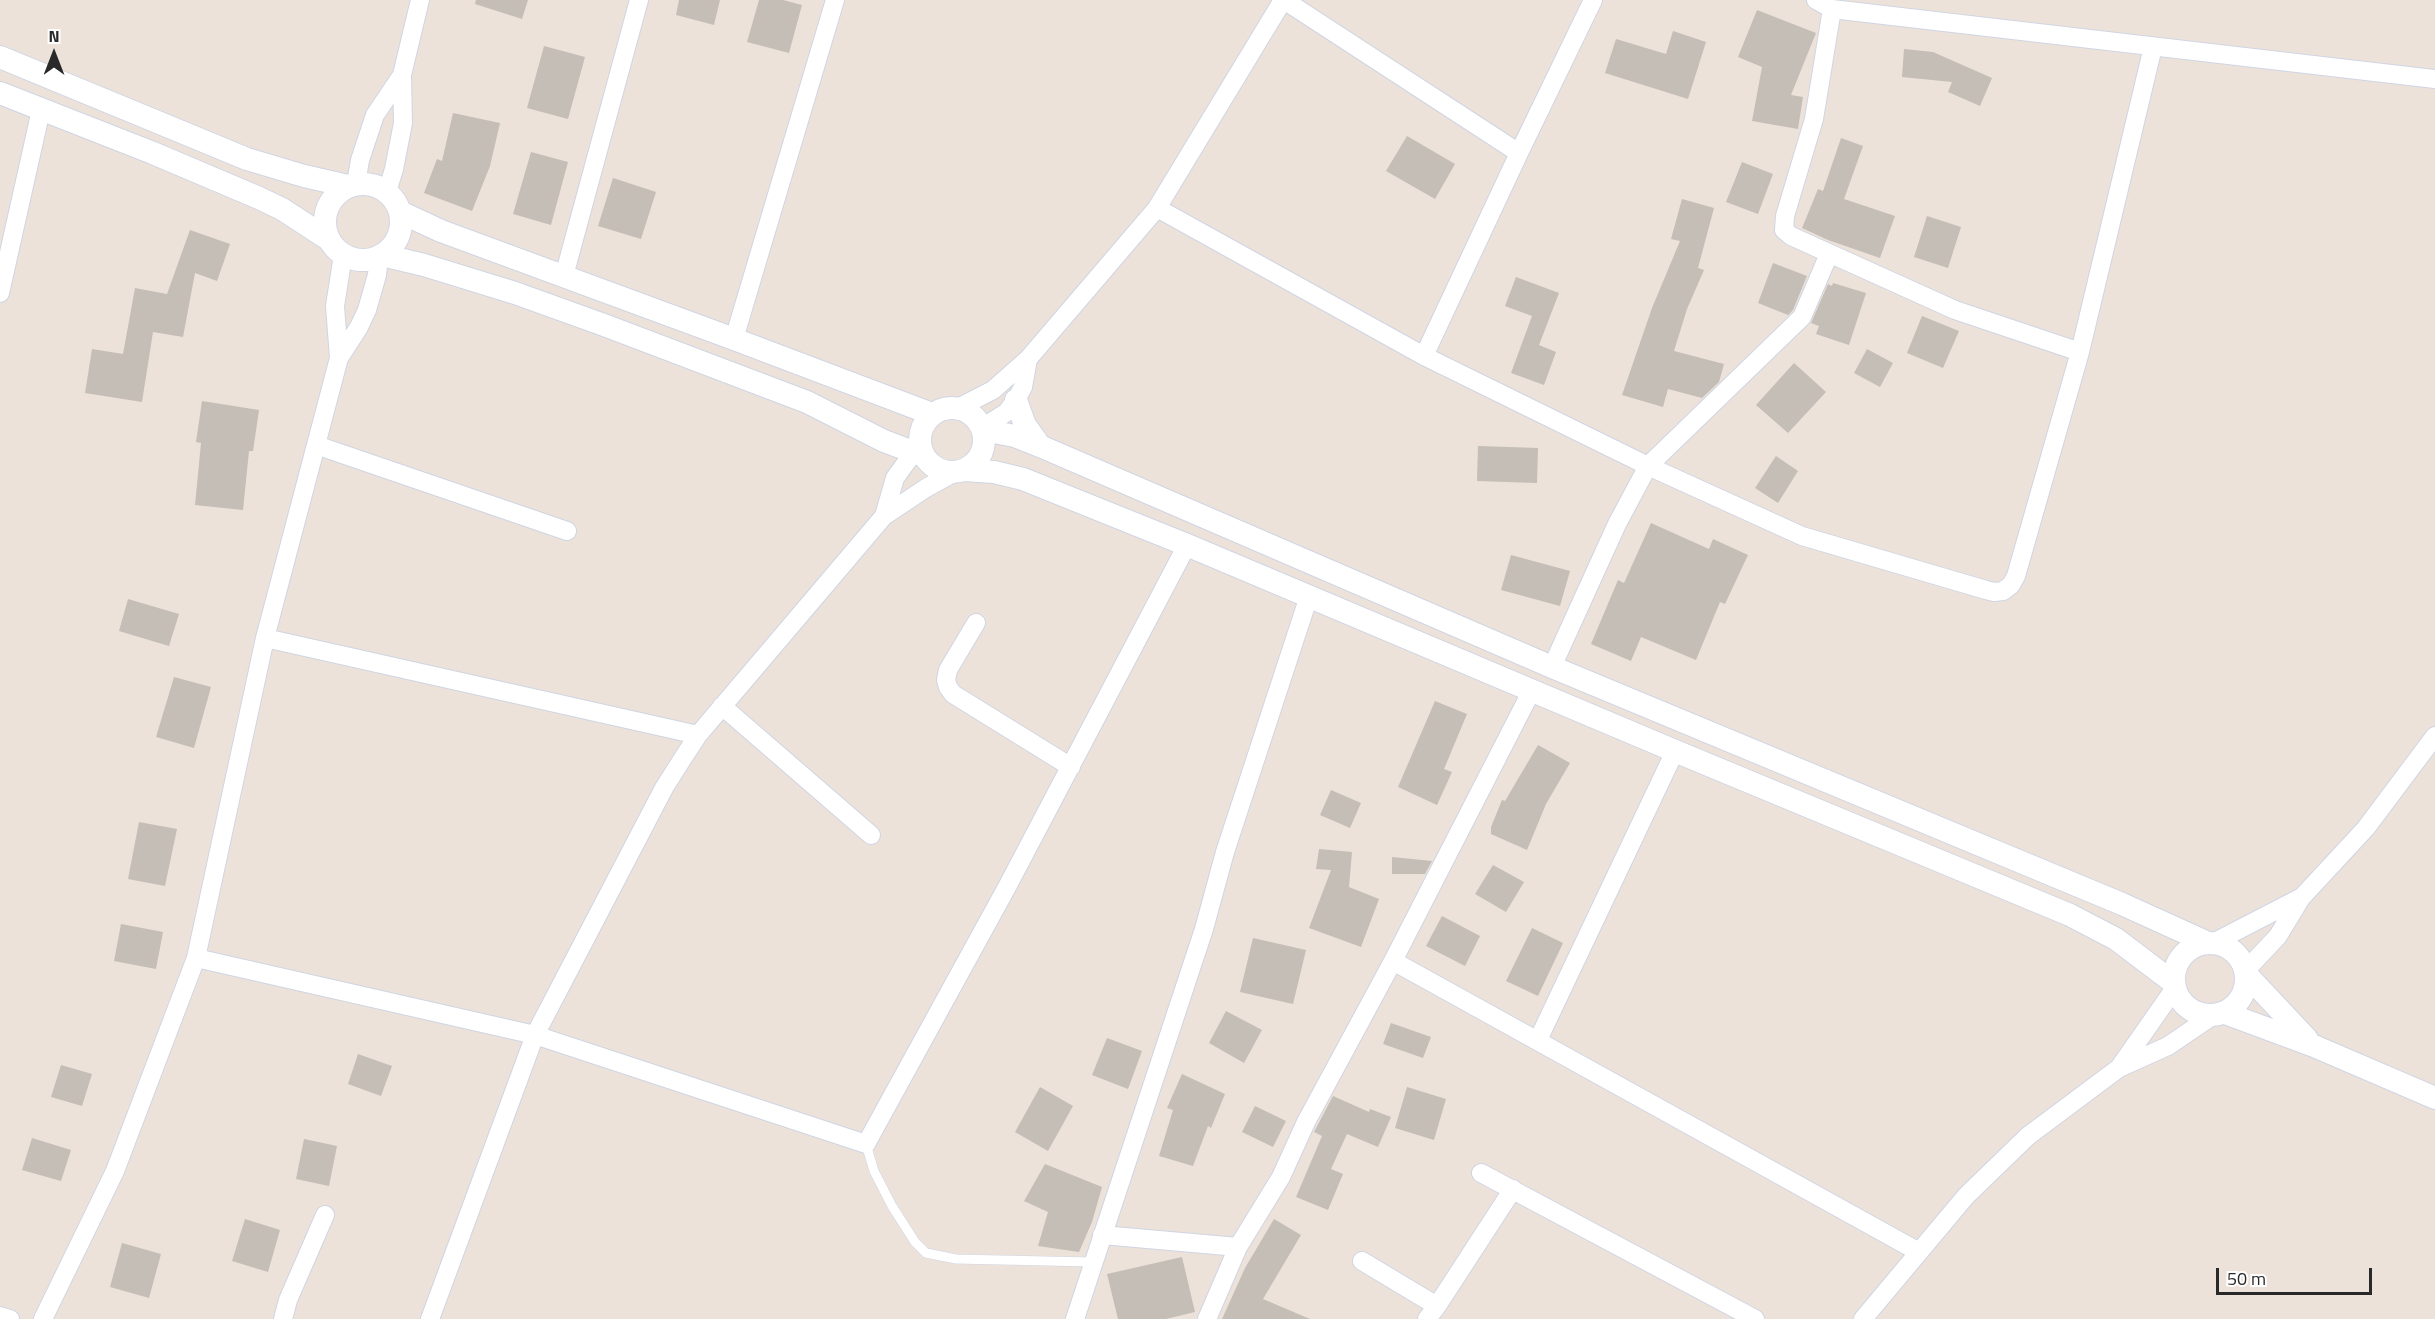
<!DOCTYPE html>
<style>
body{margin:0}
#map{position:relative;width:2435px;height:1319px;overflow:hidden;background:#ece2da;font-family:"Titillium Web",sans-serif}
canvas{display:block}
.north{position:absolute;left:24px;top:24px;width:60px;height:60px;-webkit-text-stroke:4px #fff;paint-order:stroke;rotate:0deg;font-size:16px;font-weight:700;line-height:24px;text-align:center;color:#292929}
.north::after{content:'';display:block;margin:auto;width:21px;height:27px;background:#292929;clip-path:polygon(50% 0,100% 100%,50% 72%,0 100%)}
.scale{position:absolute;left:2216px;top:1268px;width:156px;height:27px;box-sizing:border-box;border:3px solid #292929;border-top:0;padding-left:8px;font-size:18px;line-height:21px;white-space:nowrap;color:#292929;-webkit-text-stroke:4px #fff;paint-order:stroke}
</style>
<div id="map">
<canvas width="2435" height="1319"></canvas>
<div class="north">N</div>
<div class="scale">50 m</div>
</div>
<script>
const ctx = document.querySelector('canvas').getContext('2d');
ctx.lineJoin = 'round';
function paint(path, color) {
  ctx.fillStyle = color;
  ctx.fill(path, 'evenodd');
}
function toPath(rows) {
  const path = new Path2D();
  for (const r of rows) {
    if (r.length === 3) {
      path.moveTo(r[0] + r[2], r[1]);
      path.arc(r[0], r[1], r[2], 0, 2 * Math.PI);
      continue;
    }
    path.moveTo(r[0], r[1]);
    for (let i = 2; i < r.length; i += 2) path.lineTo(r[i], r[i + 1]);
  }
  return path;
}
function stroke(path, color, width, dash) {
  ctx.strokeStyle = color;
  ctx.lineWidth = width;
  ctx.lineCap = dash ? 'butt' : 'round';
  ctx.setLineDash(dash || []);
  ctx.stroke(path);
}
const building = toPath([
 [476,0,528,0,522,19,475,4],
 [679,0,720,0,714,25,676,15],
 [759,0,783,0,802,5,789,53,747,42],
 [1757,10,1816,33,1791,95,1803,97,1798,129,1752,121,1762,67,1738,57],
 [1673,31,1706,42,1688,99,1605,73,1616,39,1666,54],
 [544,46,585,57,568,119,527,108],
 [1904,49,1933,52,1992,78,1980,106,1948,92,1952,82,1902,77],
 [453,113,500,123,490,166,472,211,424,193,437,159,442,161],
 [1407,136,1455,164,1435,199,1386,171],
 [1841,138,1863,146,1844,199,1895,216,1880,258,1828,240,1802,228,1818,189,1823,191],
 [531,152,568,162,551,225,513,214],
 [1742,162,1773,174,1758,214,1726,202],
 [613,178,656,192,641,239,598,226],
 [1682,199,1714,208,1698,268,1704,270,1687,309,1674,351,1724,364,1719,382,1702,398,1668,389,1663,407,1622,395,1652,308,1680,241,1671,239],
 [1927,216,1961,227,1948,268,1914,257],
 [190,230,230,244,217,281,195,273,183,337,153,332,142,402,85,393,92,349,123,354,135,288,167,294],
 [1773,263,1807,276,1793,310,1788,315,1758,303],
 [1516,277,1559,293,1539,345,1556,352,1544,385,1511,373,1532,316,1505,306],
 [1833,283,1866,293,1849,345,1816,334,1819,326,1811,323,1828,284,1832,286],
 [1922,316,1959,331,1943,368,1907,353],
 [1867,349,1893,363,1880,387,1854,373],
 [1794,363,1826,392,1788,433,1756,405],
 [202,401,259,410,253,451,249,451,243,510,195,505,201,443,196,442],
 [1478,446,1538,448,1537,483,1477,481],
 [1776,456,1798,471,1778,503,1755,488],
 [1651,523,1709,549,1713,539,1748,555,1725,604,1720,602,1696,660,1641,637,1631,661,1591,644,1618,580,1624,583],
 [1511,555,1570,571,1560,606,1501,590],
 [128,599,179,614,169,646,119,631],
 [174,677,211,687,194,748,156,737],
 [1435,701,1467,714,1444,769,1452,772,1437,805,1398,787],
 [1538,745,1570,763,1546,804,1527,850,1491,834,1491,827,1502,800,1505,801],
 [1331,790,1361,803,1350,828,1320,815],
 [139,822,177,829,165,886,128,879],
 [1319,849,1352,852,1349,887,1379,899,1361,947,1309,928,1331,870,1316,869],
 [1392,857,1432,861,1425,874,1392,874],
 [1493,865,1524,882,1506,912,1475,894],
 [1442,916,1480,936,1465,966,1426,946],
 [121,924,163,932,156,969,114,961],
 [1532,928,1563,943,1538,996,1506,981],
 [1253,938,1306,950,1293,1004,1240,992],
 [1226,1011,1262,1030,1244,1063,1209,1043],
 [1391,1023,1431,1037,1423,1058,1383,1044],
 [1107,1038,1142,1051,1128,1089,1092,1075],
 [358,1054,392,1066,381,1096,348,1084],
 [61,1065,92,1074,82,1106,51,1097],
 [1182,1074,1225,1094,1211,1128,1208,1126,1193,1166,1159,1156,1173,1110,1167,1108],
 [1040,1087,1073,1106,1048,1151,1015,1132],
 [1407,1087,1446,1099,1434,1140,1395,1128],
 [1333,1096,1369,1112,1370,1109,1391,1117,1378,1147,1347,1134,1331,1169,1343,1174,1328,1210,1296,1197,1322,1136,1314,1132],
 [1255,1106,1286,1121,1273,1147,1242,1132],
 [32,1138,71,1150,61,1181,22,1170],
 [304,1139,337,1146,329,1186,296,1179],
 [1045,1164,1102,1187,1092,1222,1079,1252,1038,1246,1048,1212,1024,1201],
 [245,1219,280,1230,268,1272,232,1261],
 [1274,1219,1301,1235,1263,1299,1310,1319,1222,1319,1245,1268],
 [122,1243,161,1254,149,1298,110,1287],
 [1182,1257,1195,1312,1166,1319,1118,1319,1107,1274]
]);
const service = toPath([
 [866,1144,874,1171,892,1206,915,1242,926,1253,956,1259,1092,1262]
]);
const minor = toPath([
 [1284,0,1519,153],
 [1816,0,1832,9,2435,79],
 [1832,9,1814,119,1785,216,1784,230,1791,236,1955,310,2080,352],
 [356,184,360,160,375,115,402,75],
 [387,192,394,169,403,123,402,75,420,0],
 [1157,208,1424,356,1648,466,1802,536,1986,590,1994,592,2003,591,2011,585,2016,576,2080,352,2153,47],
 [564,276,639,0],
 [0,293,41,110],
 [734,339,835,0],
 [1424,356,1519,153,1593,0],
 [339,358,335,306,343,255],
 [958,408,993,390,1028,359,1157,208,1283,0],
 [982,428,1007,412,1016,400,1023,387,1028,359],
 [316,445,567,531],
 [884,516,895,478,919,445],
 [976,623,948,670,946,680,948,687,953,694,1071,767],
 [265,638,698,735],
 [1552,667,1617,524,1648,466,1802,317,1829,254],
 [722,706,871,835],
 [2213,943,2302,897,2366,828,2435,736],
 [196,958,535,1035,866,1144,1007,887,1187,545],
 [1393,961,1919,1252],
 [2246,970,2278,936,2301,898],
 [1538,1040,1675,751],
 [2119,1068,2175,988],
 [1481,1173,1755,1319],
 [1102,1235,1238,1247,1281,1177,1306,1122,1393,961,1532,690],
 [1362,1261,1437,1306,1427,1319],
 [1437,1306,1513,1189],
 [0,1316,10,1319],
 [43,1319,115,1171,196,958,265,638,339,358,359,327,367,310,377,275,379,257],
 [283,1319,288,1300,325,1215],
 [430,1319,535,1035,664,788,683,758,698,735,884,516,926,488,955,472],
 [1075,1319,1204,929,1225,852,1309,596],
 [1207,1319,1238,1247],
 [1863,1319,1966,1196,2028,1136,2119,1068,2168,1046,2212,1016]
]);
const tertiary = toPath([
 [0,57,247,159,304,176,348,186],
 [0,93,153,153,259,198,282,209,328,239],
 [363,222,38],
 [400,212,441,231,734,339,932,414],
 [382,255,424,265,515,293,604,325,807,402,884,441,924,456],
 [1016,400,1025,425,1040,446],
 [952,440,32],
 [983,430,1015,436,1040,446,1552,667,2122,904,2208,943],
 [964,470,994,472,1023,479,1187,545,1675,751,2070,915,2116,939,2174,983],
 [2210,979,36],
 [2246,974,2307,1039],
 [2225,1013,2314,1046,2435,1098]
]);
paint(building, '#c4beb6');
stroke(service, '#cfd5e3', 10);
stroke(minor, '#cfd5e3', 20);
stroke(tertiary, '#cfd5e3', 24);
stroke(service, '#fff', 9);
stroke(minor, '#fff', 18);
stroke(tertiary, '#fff', 22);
</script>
